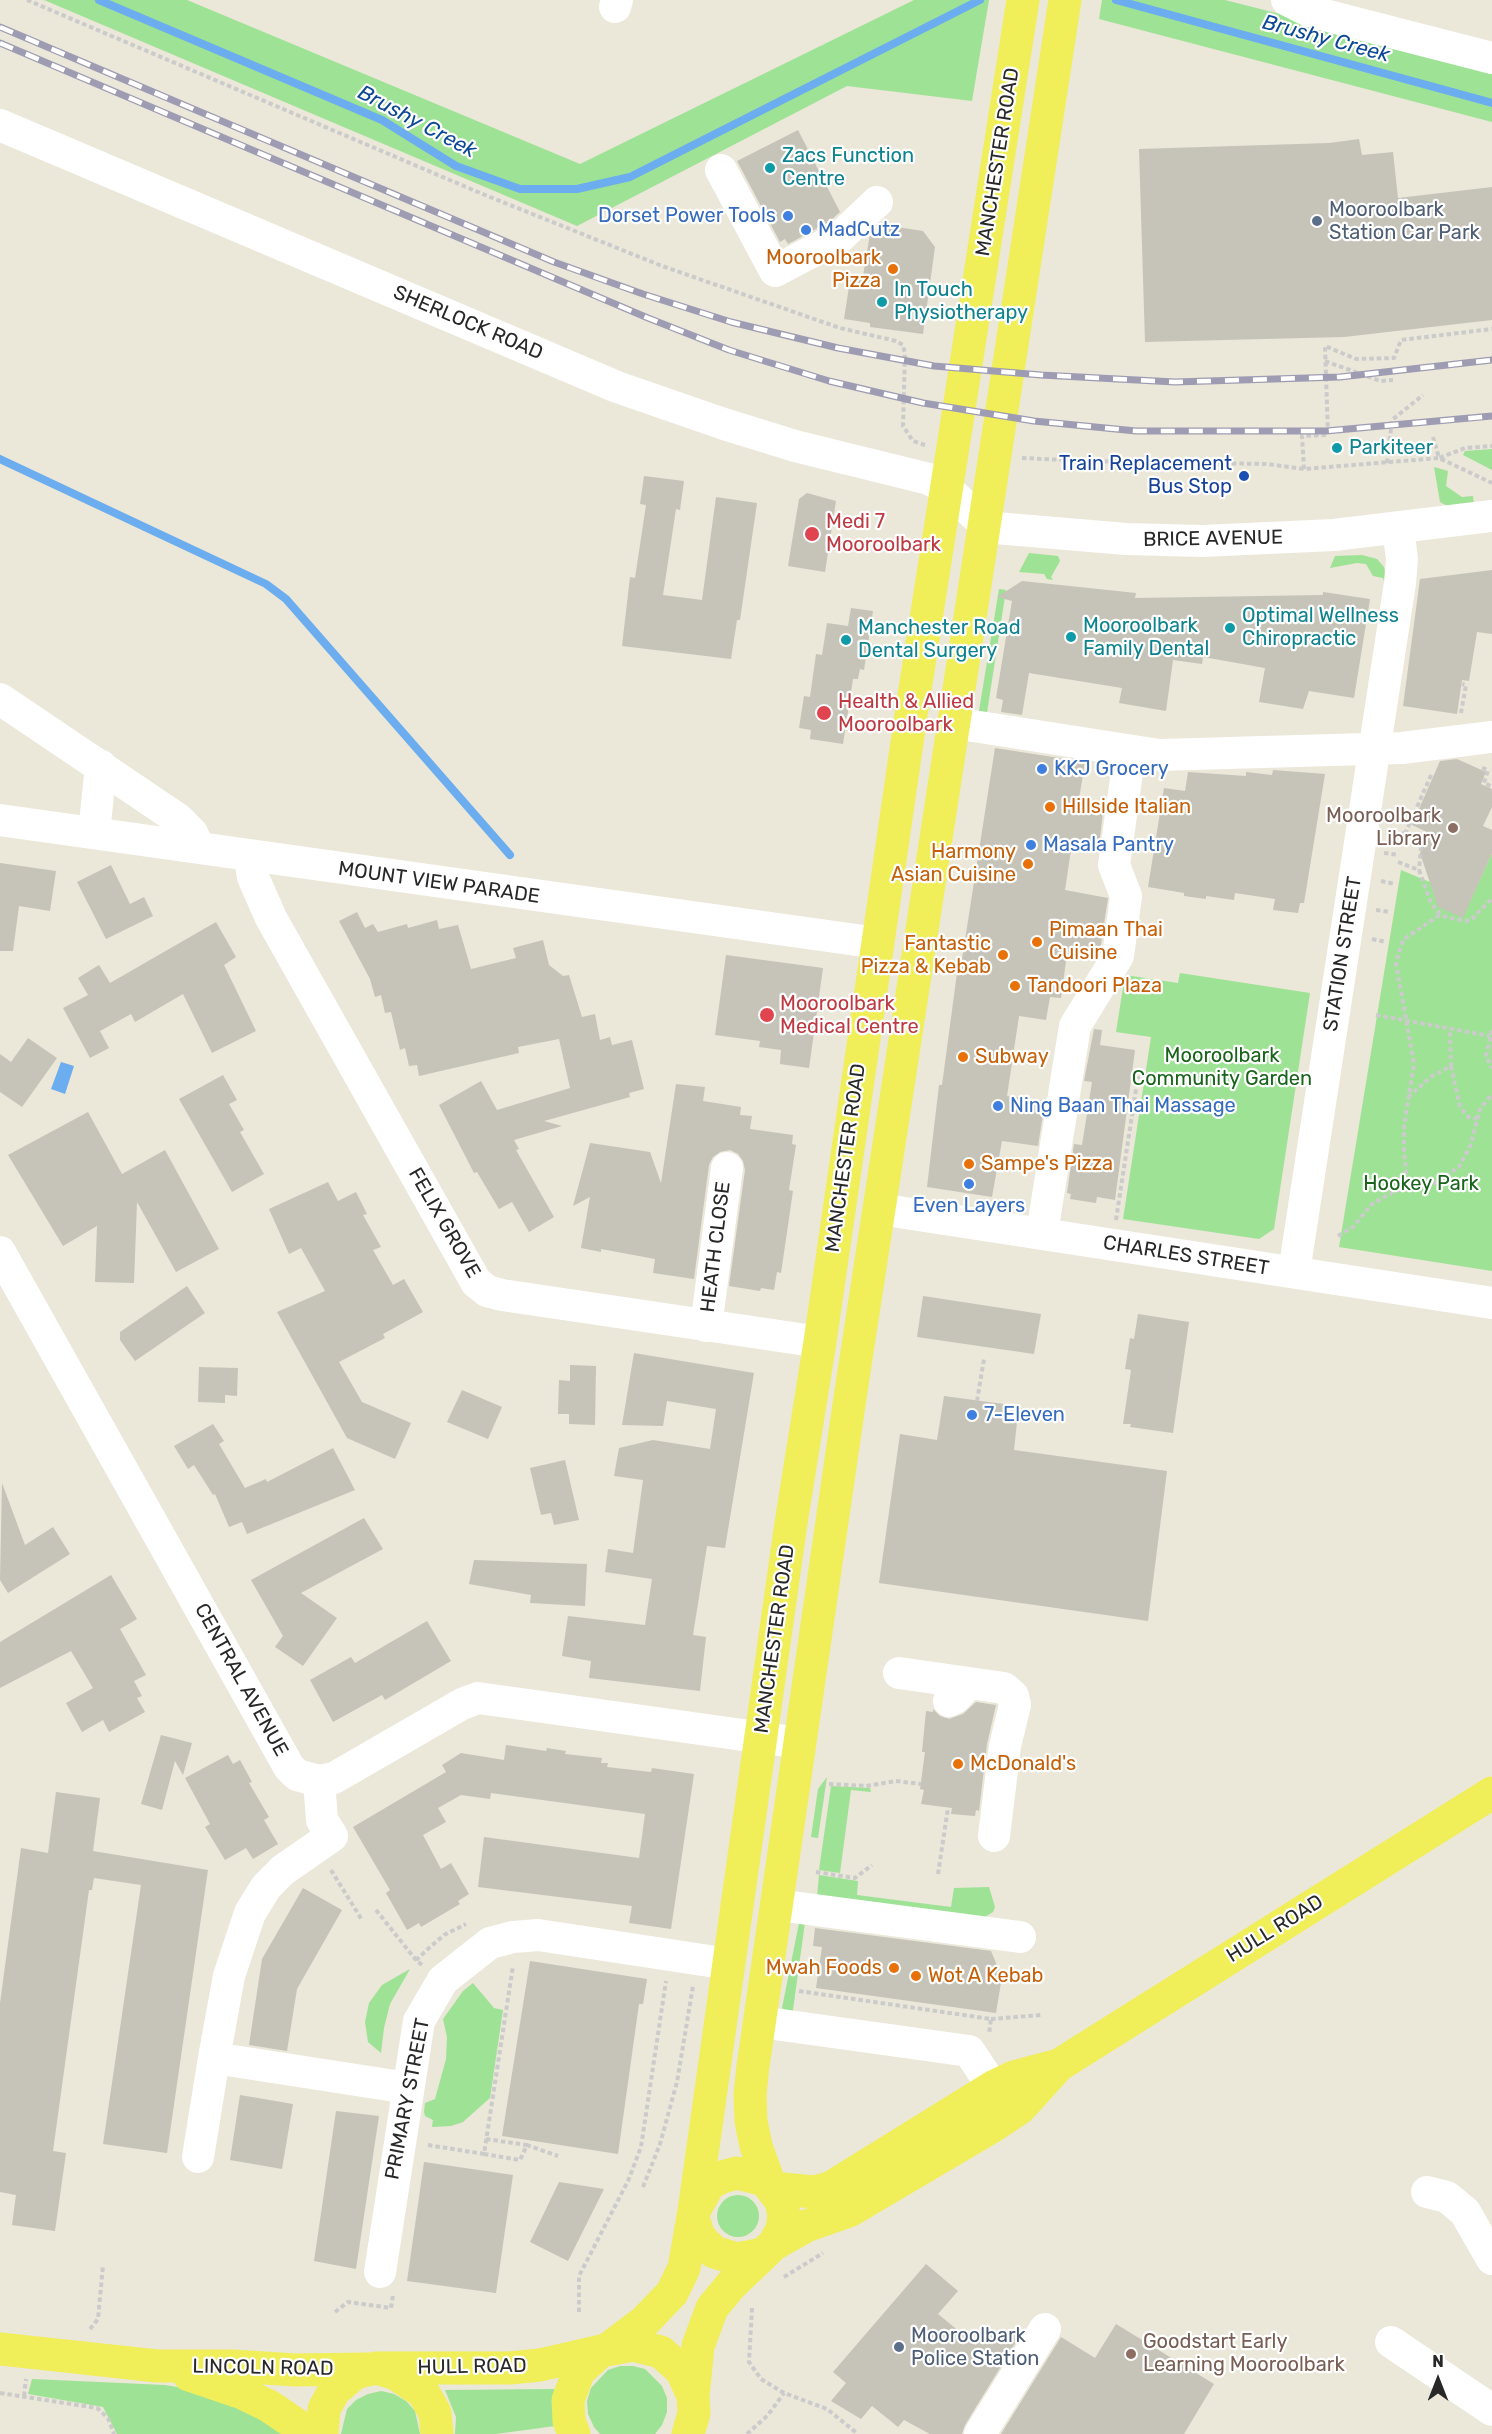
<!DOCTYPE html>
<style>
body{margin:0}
#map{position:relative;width:1492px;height:2434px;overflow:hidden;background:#ebe7d9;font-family:Rubik,sans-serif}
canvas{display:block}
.north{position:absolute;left:1408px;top:2350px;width:60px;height:60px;-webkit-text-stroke:4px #fff;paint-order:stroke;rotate:0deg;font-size:16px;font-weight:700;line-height:24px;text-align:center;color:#282828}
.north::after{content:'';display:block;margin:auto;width:21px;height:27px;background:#282828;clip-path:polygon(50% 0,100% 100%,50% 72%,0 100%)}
</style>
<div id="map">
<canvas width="1492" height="2434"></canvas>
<div class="north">N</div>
</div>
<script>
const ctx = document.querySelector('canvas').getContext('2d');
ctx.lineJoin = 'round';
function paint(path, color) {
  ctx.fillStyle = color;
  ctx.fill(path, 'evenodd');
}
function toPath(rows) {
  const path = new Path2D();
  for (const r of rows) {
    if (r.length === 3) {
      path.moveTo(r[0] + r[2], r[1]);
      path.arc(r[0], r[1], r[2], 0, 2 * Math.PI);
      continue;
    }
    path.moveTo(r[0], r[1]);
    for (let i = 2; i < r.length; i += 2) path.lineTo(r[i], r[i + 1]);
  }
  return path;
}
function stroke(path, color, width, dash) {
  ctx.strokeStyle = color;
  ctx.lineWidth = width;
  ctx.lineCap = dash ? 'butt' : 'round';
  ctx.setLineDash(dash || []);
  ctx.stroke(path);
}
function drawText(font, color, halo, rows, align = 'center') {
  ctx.font = font + ' Rubik,sans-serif';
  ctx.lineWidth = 4.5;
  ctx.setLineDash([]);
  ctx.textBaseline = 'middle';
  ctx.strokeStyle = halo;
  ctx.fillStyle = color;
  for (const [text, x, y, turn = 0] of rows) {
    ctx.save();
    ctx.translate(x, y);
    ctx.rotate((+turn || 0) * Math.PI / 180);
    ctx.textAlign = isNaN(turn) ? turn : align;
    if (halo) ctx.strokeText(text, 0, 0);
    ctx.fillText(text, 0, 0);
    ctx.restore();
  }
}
const green = toPath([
 [44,0,187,0,580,164,914,0,989,0,972,101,847,86,577,226],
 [1102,0,1225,0,1492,68,1492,122,1099,19],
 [1492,449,1492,470,1463,455,1465,451],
 [1434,467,1448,471,1446,486,1462,497,1473,496,1474,506,1451,508,1440,502],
 [1029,553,1058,556,1060,561,1051,577,1053,580,1047,579,1044,574,1019,572],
 [1335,556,1362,555,1377,559,1384,567,1387,581,1384,581,1383,578,1373,576,1366,564,1357,563,1330,568],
 [999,589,1006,590,986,719,978,717],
 [1492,853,1492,1271,1339,1247,1401,870,1471,899],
 [1180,973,1310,993,1274,1229,1259,1239,1123,1219,1151,1037,1116,1032,1125,975,1178,983],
 [827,1777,818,1838,811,1837,818,1789],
 [831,1786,870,1788,871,1792,851,1790,840,1873,819,1870],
 [819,1875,858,1881,857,1895,951,1907,954,1888,989,1887,995,1907,993,1912,980,1920,817,1897],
 [806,1915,792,2017,782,2008,800,1918],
 [410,1969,390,2004,384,2028,381,2053,368,2042,365,2022,369,2003,382,1985],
 [473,1983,494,2008,503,2010,490,2098,463,2122,451,2126,432,2127,433,2120,425,2116,424,2112,425,2103,435,2099,446,2059,447,2037,443,2019,463,1991],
 [738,2216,21],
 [620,2366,633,2366,645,2369,662,2386,667,2398,667,2412,662,2425,655,2434,600,2434,594,2427,588,2414,587,2401,591,2388,608,2370],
 [32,2379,165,2385,195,2390,225,2399,285,2434,117,2434,103,2407,28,2394],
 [554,2389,555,2426,496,2434,455,2434,456,2417,445,2390],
 [381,2391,394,2394,406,2401,415,2411,420,2434,341,2434,347,2409,356,2400,368,2394]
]);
const water = toPath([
 [61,1062,74,1066,65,1094,51,1089]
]);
const stream = toPath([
 [99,0,382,120,456,166,520,189,577,189,630,177,980,0],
 [1116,0,1492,103],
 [0,459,266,584,286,599,510,855]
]);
const building = toPath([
 [798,130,840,212,829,222,788,244,785,239,780,242,737,161],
 [1359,139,1362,155,1393,152,1398,198,1492,187,1492,320,1344,337,1145,342,1139,149,1329,143],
 [884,225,923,231,935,247,923,334,870,327,870,323,844,319,851,274,863,276,870,234,883,235],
 [644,476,684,481,680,510,676,509,663,595,702,600,716,497,757,503,740,620,737,620,731,659,622,646,630,577,635,578,646,505,640,504],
 [807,493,836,501,825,572,788,566,799,499],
 [1492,570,1492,634,1477,632,1469,681,1462,680,1457,714,1403,706,1420,579],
 [1022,581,1136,593,1135,598,1323,595,1323,592,1370,599,1354,698,1309,691,1303,709,1259,702,1265,668,1203,657,1202,664,1173,660,1166,711,1119,703,1122,688,1029,673,1022,715,1001,712,1003,700,996,698,1012,601,997,597],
 [851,608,873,611,864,670,860,669,858,679,853,679,843,744,810,739,811,730,799,728,804,696,810,697,816,654,822,655,827,623,848,626],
 [995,748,1085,762,1079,799,1104,803,1100,838,1098,847,1072,843,1065,890,1108,898,1101,944,1096,958,1067,954,1061,998,1050,997,1046,1020,1019,1016,1007,1096,1045,1101,1038,1146,1002,1141,992,1197,927,1187,939,1085,942,1085,959,958,962,959],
 [1457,759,1486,772,1481,784,1492,789,1492,807,1483,826,1492,830,1492,853,1463,918,1438,907,1420,853,1429,833,1412,825,1440,761],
 [1273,770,1325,774,1304,903,1300,903,1298,913,1273,910,1275,899,1235,893,1234,900,1206,896,1206,899,1184,896,1184,893,1148,887,1164,788,1185,791,1188,772,1246,776,1246,772,1272,775],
 [0,863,56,871,50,911,19,906,13,951,0,951],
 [111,865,130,904,144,897,153,916,106,939,77,882],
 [357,912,365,928,373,924,378,932,407,924,408,928,437,920,439,929,458,925,471,969,516,958,513,948,543,940,549,965,563,976,569,975,582,1017,595,1014,600,1040,610,1037,612,1045,632,1040,644,1089,629,1093,630,1097,544,1121,562,1126,514,1140,519,1149,516,1150,554,1217,529,1232,512,1202,499,1209,477,1172,474,1173,439,1105,481,1081,497,1110,570,1088,559,1039,518,1047,519,1053,419,1076,417,1065,409,1066,405,1048,400,1050,391,1012,385,1013,381,995,375,997,370,979,339,921],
 [216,922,236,957,224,965,256,1031,212,1053,183,994,135,1022,131,1014,100,1031,109,1048,90,1058,63,1008,88,995,78,978,99,965,110,983],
 [726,955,823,968,809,1068,780,1064,781,1050,759,1047,760,1041,715,1035],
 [1094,1029,1102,1030,1100,1045,1135,1050,1115,1200,1097,1197,1096,1203,1070,1199,1071,1194,1067,1193,1074,1144,1082,1145,1092,1082,1084,1081],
 [28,1038,57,1058,22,1107,0,1092,0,1054,11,1062],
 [223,1075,237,1100,229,1104,244,1130,240,1132,264,1174,232,1192,179,1099],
 [676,1084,705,1087,703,1101,741,1107,740,1115,752,1116,750,1129,793,1135,792,1144,796,1145,789,1190,793,1191,781,1273,777,1272,774,1290,761,1288,760,1291,729,1286,745,1170,743,1161,738,1154,730,1150,720,1152,713,1157,709,1165,694,1279,653,1273,655,1259,601,1249,601,1252,581,1248,590,1197,573,1206,590,1143,650,1152,661,1183],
 [88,1112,122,1174,165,1150,219,1249,176,1272,137,1202,134,1283,95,1282,97,1226,63,1246,8,1155],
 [328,1182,338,1201,356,1192,367,1214,363,1215,381,1247,373,1250,393,1285,404,1279,423,1312,383,1334,385,1338,339,1362,362,1402,411,1423,395,1459,347,1438,277,1312,325,1291,301,1248,289,1254,269,1209],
 [187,1286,205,1313,135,1361,120,1340,120,1332],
 [923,1296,1041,1314,1034,1354,917,1337],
 [1138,1314,1189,1322,1173,1433,1130,1427,1131,1424,1123,1424,1131,1370,1125,1369,1130,1338,1134,1339],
 [634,1353,754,1373,725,1548,707,1546,693,1635,706,1637,700,1691,589,1678,591,1661,562,1656,568,1616,645,1625,652,1579,605,1572,608,1549,633,1553,643,1480,614,1476,619,1448,653,1440,710,1449,716,1409,667,1401,663,1426,622,1425],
 [570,1365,596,1366,595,1425,569,1424,569,1414,558,1414,559,1380,570,1381],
 [199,1367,238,1368,237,1396,225,1395,225,1403,198,1402],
 [462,1390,502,1407,488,1439,447,1422],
 [944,1396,1004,1404,1002,1420,1017,1422,1014,1450,1167,1471,1148,1621,879,1583,900,1434,937,1440],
 [213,1424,224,1441,219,1444,245,1488,266,1479,267,1482,333,1448,355,1490,247,1534,242,1522,229,1527,215,1494,213,1495,194,1465,188,1469,174,1446],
 [565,1460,579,1520,554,1525,551,1513,541,1515,530,1468],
 [2,1483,25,1545,53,1527,70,1554,8,1593,0,1580],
 [364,1518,383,1549,301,1593,337,1618,303,1666,275,1647,283,1636,251,1580],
 [474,1560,587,1564,585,1606,530,1603,531,1595,469,1584],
 [111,1575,137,1619,120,1629,146,1675,134,1681,142,1696,137,1698,145,1712,109,1732,103,1720,82,1732,66,1703,93,1688,71,1651,0,1688,0,1642],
 [427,1621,451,1661,385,1700,382,1695,333,1722,310,1680,351,1657,355,1663],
 [976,1702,996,1705,987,1744,979,1811,976,1810,975,1816,951,1814,952,1808,921,1804,924,1790,920,1789,925,1752,922,1752,926,1711,933,1712,933,1709,940,1716,949,1719,963,1714],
 [161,1735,192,1743,183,1775,175,1761,162,1810,141,1804],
 [506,1745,546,1751,547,1748,566,1751,565,1754,602,1758,601,1763,608,1763,607,1767,651,1772,652,1768,694,1774,671,1929,629,1923,632,1906,478,1887,484,1837,639,1858,645,1814,491,1793,490,1799,461,1795,438,1808,446,1822,423,1835,441,1869,451,1863,469,1894,458,1901,460,1904,421,1927,419,1923,407,1930,386,1893,390,1890,353,1827,446,1772,442,1765,461,1753,504,1760],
 [228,1755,233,1764,240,1760,252,1782,249,1783,269,1817,264,1820,278,1844,253,1859,246,1848,225,1860,205,1827,210,1824,185,1778],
 [56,1792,100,1798,93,1851,208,1870,167,2153,103,2144,141,1885,94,1878,92,1890,89,1890,53,2151,66,2153,55,2231,12,2225,16,2195,0,2192,0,2003,21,1848,48,1853],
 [303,1888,342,1910,297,1989,287,2051,249,2045,262,1959],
 [815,1928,991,1951,1002,1977,996,2013,816,1988,822,1947,813,1946],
 [530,1961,647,1979,643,2004,639,2004,618,2154,502,2136],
 [240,2095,293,2104,282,2169,230,2160],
 [336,2111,379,2116,356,2269,314,2261],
 [424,2162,513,2175,496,2293,407,2281],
 [559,2182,604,2189,568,2261,530,2242],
 [926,2264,958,2291,938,2314,976,2345,983,2333,1010,2332,1019,2337,965,2425,962,2434,930,2434,904,2420,898,2427,872,2406,861,2419,831,2401,846,2383,833,2372],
 [1116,2324,1214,2384,1184,2434,1001,2434,1061,2337,1095,2358]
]);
const path = toPath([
 [27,0,485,195,662,266,840,328,896,341,903,345,905,354,903,426,913,441,925,445],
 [1325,361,1380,381,1393,380],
 [1433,437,1439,458,1465,448,1492,446],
 [1022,458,1086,461,1267,464,1304,469,1439,458,1492,483],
 [1387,463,1392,420,1423,395],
 [1304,469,1302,436,1328,435,1325,346,1356,359,1394,358,1401,340,1492,329],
 [1461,713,1466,685,1462,684],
 [1482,768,1488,770,1484,783,1492,787],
 [1402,833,1422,837,1419,870],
 [1405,834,1432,773],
 [1384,853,1399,855],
 [1398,862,1419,870,1431,903,1437,911,1446,917,1466,921,1472,919,1492,898],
 [1381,881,1395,884],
 [1376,910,1390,912],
 [1372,939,1386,942],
 [1376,1015,1490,1036],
 [1492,1030,1486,1056,1492,1068],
 [1451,1066,1460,1106,1468,1117,1477,1119],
 [1408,1097,1431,1077,1451,1066,1450,1030],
 [1408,1189,1404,1152,1404,1126,1414,1064,1396,963,1403,940,1441,914],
 [1116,1220,1138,1076],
 [1338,1236,1353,1227,1371,1205,1384,1197,1395,1191,1433,1184,1459,1167,1471,1144,1480,1109,1492,1094],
 [977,1401,984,1359],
 [829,1784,866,1786,896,1781,921,1784],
 [331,1870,362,1920],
 [816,1872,855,1878,872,1865],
 [938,1874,948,1808],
 [376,1910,416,1960],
 [422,1965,416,1960,428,1949,444,1935,466,1924],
 [799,1991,991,2019,989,2034],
 [991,2019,1041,2015],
 [486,2139,527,2145],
 [428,2145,484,2154,513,1966],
 [484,2154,520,2160,527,2145,558,2156],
 [643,2187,660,2144,677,2082,693,1986],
 [784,2277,823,2253],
 [752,2308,749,2362,761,2379,784,2393,827,2409,858,2434],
 [335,2312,348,2302,391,2308,393,2295],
 [579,2312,579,2276,628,2181,641,2147,666,1981],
 [90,2329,98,2319,103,2265],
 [0,2393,97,2408,108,2418,114,2434],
 [24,2396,26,2379],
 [747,2434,768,2415,784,2393]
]);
const minor = toPath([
 [1287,0,1309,11,1492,58],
 [615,7,617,0],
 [0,125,617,387,724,424,795,446,929,479,947,489,979,519,996,528,1126,539,1202,541,1334,535,1492,516],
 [721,170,775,271,840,237,877,202],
 [0,699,178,819,192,833,199,848],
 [954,723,1159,755,1402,748,1492,737],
 [0,820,878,943],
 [94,833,101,766],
 [249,855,253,877,271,918,476,1282,487,1291,502,1295,820,1342],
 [879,1209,1492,1303],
 [1042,1233,1075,1026,1118,956,1126,896,1114,865,1130,751],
 [0,1252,289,1767,297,1775,319,1781,334,1778,462,1704,478,1698,800,1743],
 [1294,1272,1400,583,1402,559,1398,528],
 [706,1326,727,1168],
 [899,1673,969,1683],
 [949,1701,955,1698,969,1683,1004,1688,1013,1696,1015,1705,1005,1746,994,1836],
 [319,1781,322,1820,332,1836,283,1870,266,1887,250,1913,229,1976,214,2058,408,2088],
 [777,1905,1020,1937],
 [760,2022,969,2051,993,2087],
 [198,2157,214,2058],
 [1427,2192,1447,2197,1465,2212,1492,2259],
 [380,2272,419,2021,443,1980,490,1943,513,1937,538,1935,729,1964],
 [1391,2342,1492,2410],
 [980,2434,1045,2329]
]);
const major = toPath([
 [770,2185,756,2146,751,2121,750,2094,753,2066,851,1391,1065,0],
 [773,2188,813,2192,830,2188,993,2087,1014,2077,1059,2065,1492,1793],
 [694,2211,791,1523,820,1342,911,715,1023,0],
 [693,2217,699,2237,714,2252,737,2259,763,2254],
 [774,2244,806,2226,849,2211,993,2126,1020,2108,1059,2065],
 [0,2349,157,2366,233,2366,295,2370,368,2369],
 [608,2349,644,2322,672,2293,684,2268,694,2211,709,2184,722,2177,737,2173,765,2180,781,2201,784,2215,782,2229,774,2244,731,2285,712,2308,698,2346,693,2396],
 [376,2368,510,2368,540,2365,601,2351],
 [189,2375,242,2393,269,2406,310,2434],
 [322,2434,324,2409,334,2391,355,2373,376,2368,396,2374,423,2392,435,2413,437,2434],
 [574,2434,569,2421,568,2400,579,2371,601,2351,633,2345,661,2352,682,2371,693,2396,694,2413,688,2434]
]);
const rail = toPath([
 [0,27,554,262,643,294,731,322,838,348,934,366,1041,375,1175,382,1340,377,1492,360],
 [0,43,648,318,729,350,829,381,923,403,1034,421,1136,431,1326,431,1492,416]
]);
const markers = [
 [770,168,6,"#0f9aa8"],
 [788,216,6,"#3f7fe0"],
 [1317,221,6,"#5c6f8a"],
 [806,230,6,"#3f7fe0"],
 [893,269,6,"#e8710a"],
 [882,302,6,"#0f9aa8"],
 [1337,448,6,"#0f9aa8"],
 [1244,476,6,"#1a4fb4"],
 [812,534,8,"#e0444e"],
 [1230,628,6,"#0f9aa8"],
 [1071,637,6,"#0f9aa8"],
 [846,640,6,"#0f9aa8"],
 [824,713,8,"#e0444e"],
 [1042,769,6,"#3f7fe0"],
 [1050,807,6,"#e8710a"],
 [1453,828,6,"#8d6e63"],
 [1031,845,6,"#3f7fe0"],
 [1028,864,6,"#e8710a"],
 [1037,942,6,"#e8710a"],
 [1003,955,6,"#e8710a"],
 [1015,986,6,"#e8710a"],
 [767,1015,8,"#e0444e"],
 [963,1057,6,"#e8710a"],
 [998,1106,6,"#3f7fe0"],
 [969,1164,6,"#e8710a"],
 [969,1184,6,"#3f7fe0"],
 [972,1415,6,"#3f7fe0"],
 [958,1764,6,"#e8710a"],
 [894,1968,6,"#e8710a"],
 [916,1976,6,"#e8710a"],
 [899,2347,6,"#5c6f8a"],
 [1131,2354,6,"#8d6e63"]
];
const cultureNames = [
 ["Zacs Function",782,156],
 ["Centre",782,179],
 ["In Touch",894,290],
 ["Physiotherapy",894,313],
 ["Parkiteer",1349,448],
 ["Optimal Wellness",1242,616],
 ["Chiropractic",1242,639],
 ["Mooroolbark",1083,626],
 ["Family Dental",1083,649],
 ["Manchester Road",858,628],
 ["Dental Surgery",858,651]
];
const streetNames = [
 ["MANCHESTER ROAD",998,162,-81],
 ["SHERLOCK ROAD",468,323,23],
 ["BRICE AVENUE",1213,539,-1],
 ["MOUNT VIEW PARADE",439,883,8],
 ["STATION STREET",1343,954,-81],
 ["MANCHESTER ROAD",846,1158,-82],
 ["FELIX GROVE",444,1223,60],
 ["HEATH CLOSE",716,1247,-83],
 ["CHARLES STREET",1186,1256,9],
 ["MANCHESTER ROAD",775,1639,-82],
 ["CENTRAL AVENUE",241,1680,61],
 ["HULL ROAD",1275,1929,-32],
 ["PRIMARY STREET",408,2099,-79],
 ["HULL ROAD",472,2367,-1],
 ["LINCOLN ROAD",263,2368,1]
];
const serviceNames = [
 ["Mooroolbark",1329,210],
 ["Station Car Park",1329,233],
 ["Mooroolbark",911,2336],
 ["Police Station",911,2359]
];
const shopNames = [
 ["Dorset Power Tools",776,216,"right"],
 ["MadCutz",818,230],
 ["KKJ Grocery",1054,769],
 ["Masala Pantry",1043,845],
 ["Ning Baan Thai Massage",1010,1106],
 ["Even Layers",969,1206,"center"],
 ["7-Eleven",984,1415]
];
const foodNames = [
 ["Mooroolbark",881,258,"right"],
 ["Pizza",881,281,"right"],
 ["Hillside Italian",1062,807],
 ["Harmony",1016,852,"right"],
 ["Asian Cuisine",1016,875,"right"],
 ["Pimaan Thai",1049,930],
 ["Cuisine",1049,953],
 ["Fantastic",991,944,"right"],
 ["Pizza & Kebab",991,967,"right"],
 ["Tandoori Plaza",1027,986],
 ["Subway",975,1057],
 ["Sampe's Pizza",981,1164],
 ["McDonald's",970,1764],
 ["Mwah Foods",882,1968,"right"],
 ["Wot A Kebab",928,1976]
];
const transitNames = [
 ["Train Replacement",1232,464],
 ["Bus Stop",1232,487]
];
const healthNames = [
 ["Medi 7",826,522],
 ["Mooroolbark",826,545],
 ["Health & Allied",838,702],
 ["Mooroolbark",838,725],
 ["Mooroolbark",780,1004],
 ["Medical Centre",780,1027]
];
const educationNames = [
 ["Mooroolbark",1441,816],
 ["Library",1441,839],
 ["Goodstart Early",1143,2342,"left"],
 ["Learning Mooroolbark",1143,2365,"left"]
];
const parkNames = [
 ["Mooroolbark",1222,1056],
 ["Community Garden",1222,1079],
 ["Hookey Park",1421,1184]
];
const waterNames = [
 ["Brushy Creek",1326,39,15],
 ["Brushy Creek",417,122,28]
];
paint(green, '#9ee295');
paint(water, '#6badee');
stroke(stream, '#6badee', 8);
paint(building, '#c6c3b9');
stroke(path, '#cbcbcb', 4, [4.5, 3]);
stroke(minor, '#fff', 32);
stroke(major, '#f0ef59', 33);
stroke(rail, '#9e9cb3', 7);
stroke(rail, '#fff', 4.5, [14]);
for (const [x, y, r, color] of markers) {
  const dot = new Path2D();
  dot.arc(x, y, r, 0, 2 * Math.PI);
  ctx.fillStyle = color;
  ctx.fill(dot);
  stroke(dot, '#fff', 2);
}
drawText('20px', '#0d838f', '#fff', cultureNames, 'left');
drawText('20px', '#282828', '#fff', streetNames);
drawText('20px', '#4e5e75', '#fff', serviceNames, 'left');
drawText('20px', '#366cbe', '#fff', shopNames, 'left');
drawText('20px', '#c56008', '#fff', foodNames, 'left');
drawText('20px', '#164399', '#fff', transitNames, 'right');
drawText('20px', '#be3a42', '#fff', healthNames, 'left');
drawText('20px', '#785e54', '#fff', educationNames, 'right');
drawText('20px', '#19641b', '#fff', parkNames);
drawText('italic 21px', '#0d4897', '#fff', waterNames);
</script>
